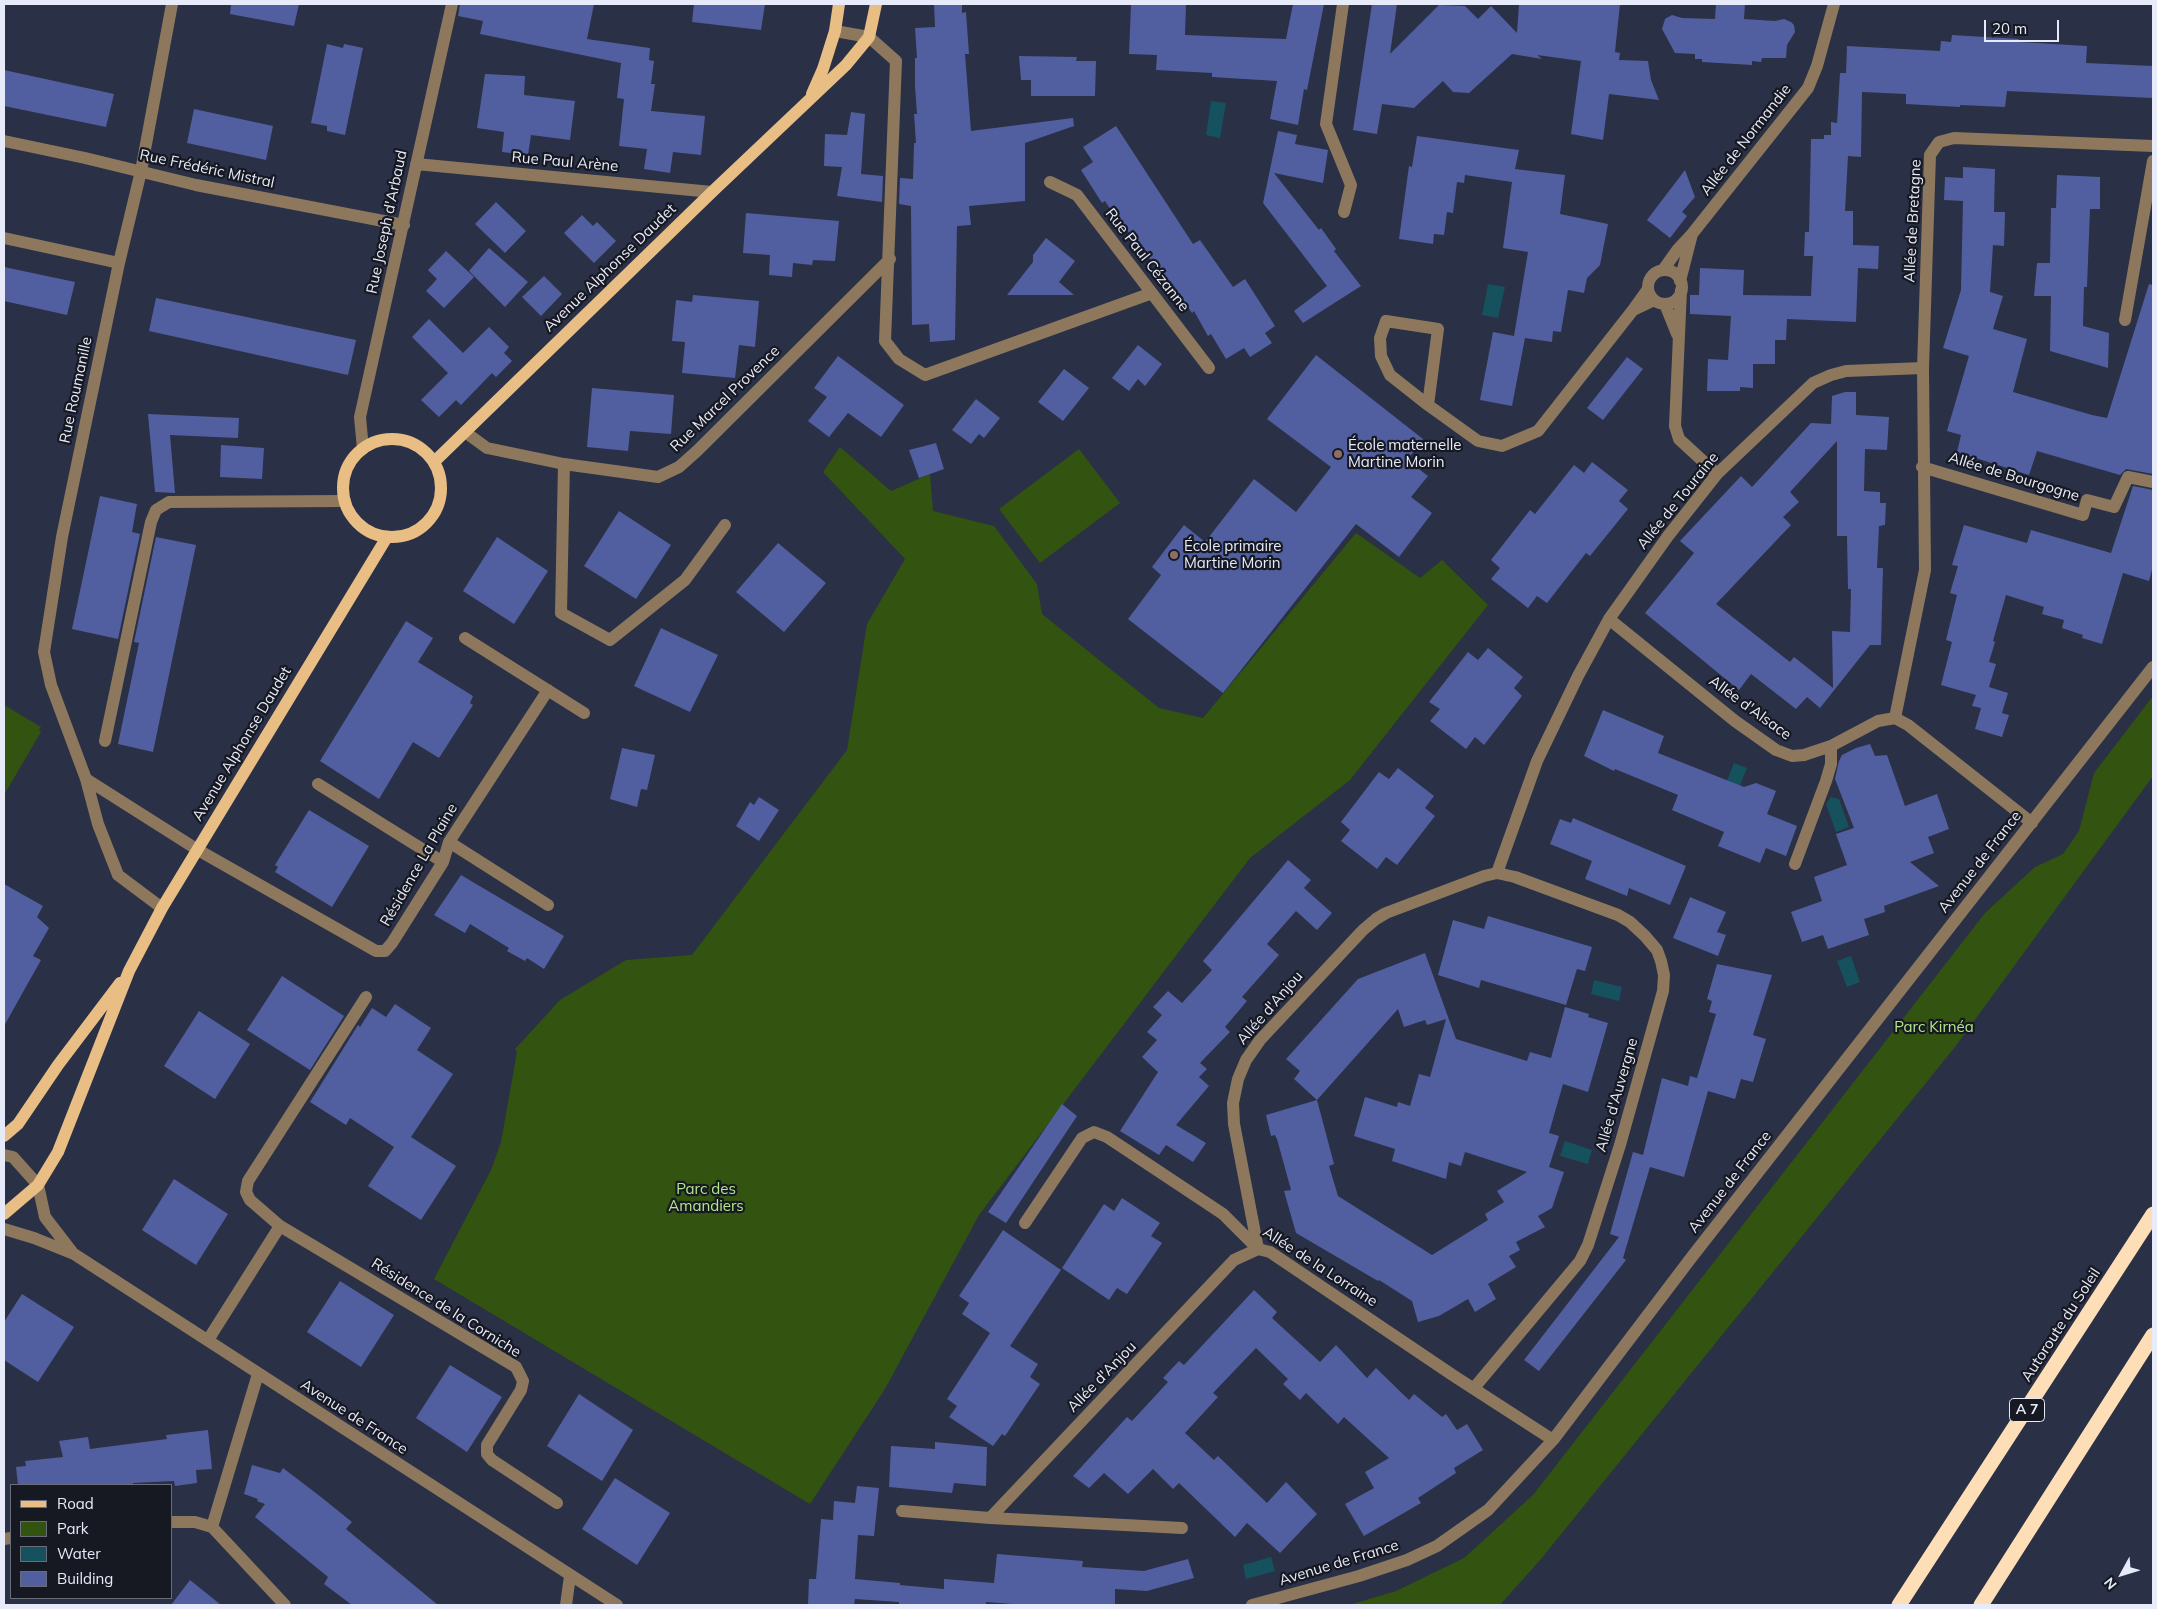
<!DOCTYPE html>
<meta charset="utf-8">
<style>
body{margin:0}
#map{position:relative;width:2157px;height:1609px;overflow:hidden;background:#2a3045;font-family:Mulish,sans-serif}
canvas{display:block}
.frame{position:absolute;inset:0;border:5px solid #e7ebf9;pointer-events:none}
.legend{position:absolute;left:10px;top:1484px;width:162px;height:115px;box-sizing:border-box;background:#161822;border:1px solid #6a6c78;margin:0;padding:6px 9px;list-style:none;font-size:15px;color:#e7ebf9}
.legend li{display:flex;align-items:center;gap:10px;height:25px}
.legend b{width:25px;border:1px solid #6a6c78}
.north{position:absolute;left:2097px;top:1549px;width:50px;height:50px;-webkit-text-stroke:4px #161822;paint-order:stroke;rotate:231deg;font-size:14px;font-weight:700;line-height:20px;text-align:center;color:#e7ebf9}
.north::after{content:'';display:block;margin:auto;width:18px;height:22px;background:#e7ebf9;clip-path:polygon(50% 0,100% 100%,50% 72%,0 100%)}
.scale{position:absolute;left:1984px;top:20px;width:75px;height:22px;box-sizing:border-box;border:2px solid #e7ebf9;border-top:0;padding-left:6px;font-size:15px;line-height:18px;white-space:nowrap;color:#e7ebf9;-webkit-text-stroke:4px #161822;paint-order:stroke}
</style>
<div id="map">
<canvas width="2157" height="1609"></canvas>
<div class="frame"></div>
<ul class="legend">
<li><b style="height:6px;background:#e9be84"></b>Road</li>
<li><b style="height:14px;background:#335310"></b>Park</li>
<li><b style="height:14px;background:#15525e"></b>Water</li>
<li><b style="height:14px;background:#515fa0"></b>Building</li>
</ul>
<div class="north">N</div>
<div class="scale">20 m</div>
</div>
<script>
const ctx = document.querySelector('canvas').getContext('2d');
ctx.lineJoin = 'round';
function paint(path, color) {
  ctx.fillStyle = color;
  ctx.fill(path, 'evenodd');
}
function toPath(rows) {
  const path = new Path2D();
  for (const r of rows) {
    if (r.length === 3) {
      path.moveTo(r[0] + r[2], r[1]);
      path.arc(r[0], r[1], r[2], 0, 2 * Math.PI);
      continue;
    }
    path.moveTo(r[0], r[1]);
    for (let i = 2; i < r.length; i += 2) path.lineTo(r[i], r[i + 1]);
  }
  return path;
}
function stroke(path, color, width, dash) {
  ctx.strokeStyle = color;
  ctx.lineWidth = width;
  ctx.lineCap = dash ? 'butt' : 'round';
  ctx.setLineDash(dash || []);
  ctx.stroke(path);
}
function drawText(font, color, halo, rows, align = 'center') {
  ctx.font = font + ' Mulish,sans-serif';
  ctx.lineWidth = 4.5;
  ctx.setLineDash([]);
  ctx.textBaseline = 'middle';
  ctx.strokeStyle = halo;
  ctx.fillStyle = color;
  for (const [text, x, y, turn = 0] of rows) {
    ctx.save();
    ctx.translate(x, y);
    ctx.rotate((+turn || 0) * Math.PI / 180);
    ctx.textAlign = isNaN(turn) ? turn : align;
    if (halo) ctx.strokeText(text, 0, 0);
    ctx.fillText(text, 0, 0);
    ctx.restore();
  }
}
const green = toPath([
 [840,447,891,491,930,474,933,511,994,526,1037,584,1042,614,1159,708,1203,718,1356,533,1420,578,1442,560,1488,605,1350,780,1250,858,979,1215,885,1389,810,1504,434,1279,491,1170,501,1142,517,1052,515,1049,560,1000,626,960,692,955,847,750,867,624,905,559,823,472],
 [1079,449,1120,503,1040,563,999,509],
 [2153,696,2153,776,1955,1047,1541,1559,1500,1605,1349,1605,1396,1591,1464,1558,1533,1495,1985,913,2035,867,2063,854,2079,831,2094,773],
 [4,705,41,727,39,730,41,732,4,795]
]);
const water = toPath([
 [1211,101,1226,103,1220,138,1206,135],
 [1488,284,1505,287,1498,318,1482,315],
 [1734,763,1747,768,1737,793,1724,788],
 [1831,797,1839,799,1849,827,1836,832,1826,804],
 [1851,956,1860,982,1847,987,1837,961],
 [1594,980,1622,987,1619,1001,1591,994],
 [1565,1141,1592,1150,1588,1164,1560,1156],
 [1271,1557,1275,1571,1246,1579,1243,1565]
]);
const building = toPath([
 [231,4,299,4,294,26,230,14],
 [460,4,594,4,587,39,650,48,649,60,654,61,651,84,655,84,651,111,705,116,701,155,673,152,670,173,644,169,647,149,619,146,624,99,617,98,621,63,480,34,483,21,458,16],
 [694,4,765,4,761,30,692,22],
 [934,4,962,4,962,13,966,12,969,54,965,54,971,131,1073,118,1074,126,1025,143,1025,201,969,206,971,225,957,226,955,340,930,342,929,324,912,325,911,206,899,204,900,178,913,179,914,143,916,143,914,114,917,114,915,86,915,58,917,58,915,28,935,27],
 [1131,4,1186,4,1185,35,1286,39,1293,4,1324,4,1307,90,1304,89,1298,125,1270,119,1277,81,1212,77,1212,73,1156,70,1157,55,1129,54],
 [1372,4,1397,4,1390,54,1439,5,1465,6,1478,19,1491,6,1517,33,1519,4,1620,4,1615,52,1620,53,1619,60,1648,61,1651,80,1659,100,1609,94,1603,140,1571,134,1581,61,1537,55,1542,59,1512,54,1469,93,1453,92,1443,81,1414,108,1382,104,1377,134,1353,130],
 [1716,4,1745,4,1744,19,1775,21,1784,19,1791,22,1794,25,1795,32,1787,45,1786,58,1762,58,1761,62,1752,61,1752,65,1702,62,1702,59,1695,59,1695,54,1675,53,1662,29,1665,19,1672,15,1682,18,1715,19],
 [1952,35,2019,39,2019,42,2087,46,2086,63,2153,66,2152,98,2007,91,2005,107,1960,105,1960,107,1906,104,1906,94,1862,92,1861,157,1848,156,1845,211,1853,211,1853,245,1879,246,1878,269,1858,268,1856,322,1787,319,1786,340,1775,340,1775,364,1753,364,1753,388,1740,387,1740,391,1707,391,1708,359,1728,360,1731,316,1690,314,1690,295,1699,295,1700,268,1744,270,1743,295,1811,296,1813,256,1804,256,1805,232,1809,232,1811,139,1824,139,1824,135,1831,135,1831,122,1837,123,1840,73,1846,73,1847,46,1940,51,1941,41,1951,42],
 [327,44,343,48,344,44,363,48,345,135,327,131,327,126,311,123],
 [1019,56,1077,57,1076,61,1096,61,1095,96,1031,96,1031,80,1021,80],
 [4,70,114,94,106,127,4,106],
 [485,74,525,76,524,95,575,101,570,140,531,135,528,155,502,152,504,132,477,128],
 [194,109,273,126,266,160,187,143],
 [851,112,865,114,861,174,883,176,882,202,837,196,842,167,824,166,825,134,847,135],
 [1116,126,1193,244,1200,240,1233,287,1245,279,1275,326,1265,333,1272,343,1250,357,1244,348,1226,359,1211,334,1208,336,1194,311,1192,313,1176,289,1173,291,1158,267,1156,268,1140,245,1138,246,1122,223,1120,224,1105,201,1102,203,1081,170,1093,162,1083,147],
 [1278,131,1297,135,1295,144,1328,150,1323,183,1274,173,1319,230,1321,228,1336,249,1334,251,1361,286,1303,323,1294,311,1327,286,1263,203],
 [1417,136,1519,150,1515,169,1565,175,1560,214,1608,224,1600,265,1587,278,1584,293,1568,290,1561,332,1553,331,1552,342,1525,338,1512,406,1480,400,1493,332,1514,336,1528,252,1503,248,1512,182,1465,175,1464,183,1457,182,1453,213,1447,212,1444,235,1434,234,1433,244,1399,239,1409,166,1412,167],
 [1963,167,1995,169,1994,212,2005,212,2004,246,1993,245,1990,292,2003,296,1993,329,2027,339,2013,392,2092,415,2107,418,2149,284,2153,285,2153,474,2126,469,2120,475,2037,451,2029,475,1957,452,1961,435,1947,431,1969,356,1943,348,1961,290,1963,201,1944,200,1945,177,1963,178],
 [1685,170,1695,197,1682,212,1687,216,1670,238,1647,220],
 [2057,175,2100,177,2100,209,2090,209,2087,287,2084,287,2083,326,2109,333,2108,368,2050,351,2051,296,2034,296,2037,263,2050,263,2051,208,2056,208],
 [496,202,526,231,505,253,475,224],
 [746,213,839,221,835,261,813,260,812,265,793,263,792,277,769,275,770,255,743,253],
 [582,215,593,226,597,222,616,241,594,263,564,233],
 [1046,238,1075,261,1059,282,1074,295,1007,295,1033,262,1033,255],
 [489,248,528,282,505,307,469,271],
 [446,251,474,277,444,308,426,291,437,279,428,270],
 [4,267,75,282,67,315,4,301],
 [544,276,562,294,541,316,522,297],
 [693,295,759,301,755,347,739,345,735,378,682,373,685,342,672,341,676,300,692,302],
 [156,298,356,340,348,375,149,331],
 [429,319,463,353,489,327,509,347,504,353,512,361,496,377,492,373,461,405,456,400,439,417,421,400,448,373,412,337],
 [1138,345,1162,364,1145,386,1138,379,1129,391,1112,378],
 [1316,355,1423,439,1407,460,1428,476,1411,497,1432,513,1399,557,1356,524,1223,693,1128,619,1161,575,1152,567,1184,525,1205,542,1254,479,1296,512,1331,467,1267,419],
 [838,356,904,405,881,437,848,413,829,437,808,421,827,397,814,388],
 [1627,357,1643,369,1603,420,1587,408],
 [1064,369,1089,388,1063,421,1038,402],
 [592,388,674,395,671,434,630,431,628,451,587,447],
 [1845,392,1856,392,1856,415,1889,417,1887,450,1865,449,1864,491,1880,492,1880,503,1886,503,1885,525,1879,526,1877,568,1883,568,1881,645,1870,645,1820,708,1807,697,1796,709,1751,674,1739,690,1645,613,1694,553,1680,541,1741,476,1752,487,1811,423,1831,424,1832,396],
 [1837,441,1837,536,1847,536,1848,589,1851,589,1850,632,1832,631,1833,688,1794,657,1790,662,1716,604,1791,525,1783,517,1799,502,1790,492],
 [976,399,1000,418,984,438,979,434,971,444,952,430],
 [148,414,239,418,238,438,170,435,175,493,155,492],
 [936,443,944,469,919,478,909,450],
 [221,445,264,448,262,479,220,477],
 [1592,462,1628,490,1619,501,1628,509,1590,556,1586,553,1547,603,1537,596,1528,608,1491,579,1500,568,1491,560,1530,510,1535,514,1574,465,1584,473],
 [2133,486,2153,490,2153,566,2149,581,2123,573,2102,644,2082,638,2083,635,2062,628,2064,620,2042,614,2044,607,2006,595,1993,641,1995,642,1989,662,1996,664,1989,687,2008,693,2002,713,2009,715,2002,737,1975,729,1981,708,1972,706,1976,695,1941,685,1952,642,1946,640,1957,595,1950,593,1958,566,1952,565,1964,525,2027,543,2031,530,2111,553],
 [100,496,137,504,132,532,140,534,118,639,72,629],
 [619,511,671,545,636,599,584,566],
 [156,537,196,545,153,752,118,744,139,643,134,642],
 [497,537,548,571,514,624,463,591],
 [778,543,826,583,784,632,736,592],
 [406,621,433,638,418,662,473,696,470,703,473,705,439,758,413,742,379,799,320,761],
 [661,628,718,655,690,712,634,686],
 [1488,648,1523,677,1514,688,1522,696,1484,745,1475,737,1466,749,1430,721,1440,709,1429,702,1468,652,1478,660],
 [1603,710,1664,736,1658,753,1744,787,1756,783,1776,791,1767,814,1797,826,1786,856,1766,848,1760,863,1718,846,1724,832,1672,810,1678,795,1615,769,1614,771,1584,756],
 [1870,744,1875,756,1887,755,1905,806,1937,794,1949,829,1928,837,1934,853,1910,862,1939,886,1884,906,1885,912,1864,919,1869,935,1828,949,1823,935,1802,942,1791,912,1822,901,1814,877,1847,865,1836,834,1854,828,1835,779,1839,761,1842,755,1856,748],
 [622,748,655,755,647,790,641,789,637,807,610,799],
 [1398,768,1434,796,1425,808,1435,816,1397,865,1386,857,1377,869,1341,841,1350,830,1341,822,1379,772,1389,779],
 [759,797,779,810,759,841,736,826,750,802,754,805],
 [309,810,369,846,332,907,275,872,278,867,275,865],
 [1573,818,1686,866,1670,905,1629,888,1627,896,1585,879,1592,861,1550,844,1560,819,1571,823],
 [1288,860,1311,880,1304,888,1332,913,1317,930,1296,911,1267,944,1279,955,1242,997,1247,1001,1225,1027,1230,1032,1200,1063,1207,1069,1199,1077,1209,1086,1176,1125,1206,1143,1193,1162,1166,1145,1159,1155,1120,1131,1158,1072,1142,1057,1157,1040,1147,1032,1162,1015,1153,1007,1168,991,1182,1003,1212,970,1203,961],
 [461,875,564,936,544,969,527,958,525,961,507,951,509,948,470,924,465,933,434,915],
 [4,884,43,906,37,917,49,928,33,956,41,960,4,1026],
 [1690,897,1726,912,1717,932,1726,935,1718,956,1673,938],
 [1488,916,1592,947,1585,971,1577,969,1566,1005,1481,980,1479,988,1438,975,1453,920,1484,929],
 [1425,953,1456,1039,1527,1061,1530,1052,1551,1058,1565,1007,1589,1014,1588,1017,1608,1023,1588,1092,1563,1084,1549,1133,1559,1136,1549,1167,1564,1172,1552,1208,1538,1216,1545,1227,1516,1242,1520,1250,1509,1256,1516,1267,1488,1284,1496,1299,1475,1312,1468,1299,1439,1316,1418,1322,1412,1301,1379,1280,1378,1281,1296,1233,1284,1191,1291,1190,1277,1139,1275,1135,1271,1136,1266,1115,1317,1100,1334,1164,1329,1166,1338,1196,1432,1255,1488,1220,1485,1214,1504,1202,1497,1191,1527,1172,1465,1152,1461,1166,1449,1162,1446,1179,1392,1161,1395,1149,1354,1136,1365,1097,1397,1107,1398,1102,1410,1106,1419,1074,1430,1077,1446,1019,1427,1025,1425,1020,1404,1027,1398,1009,1317,1100,1294,1079,1300,1071,1286,1059,1358,979],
 [1717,964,1772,975,1753,1035,1766,1039,1753,1082,1741,1079,1735,1099,1708,1091,1684,1177,1650,1167,1623,1258,1626,1260,1539,1371,1524,1360,1619,1237,1610,1234,1633,1152,1643,1155,1662,1078,1688,1086,1690,1076,1697,1078,1716,1014,1709,1012,1712,1001,1707,999],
 [282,976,344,1016,310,1070,247,1030],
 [395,1004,431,1028,417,1050,453,1074,411,1137,456,1166,421,1220,368,1186,394,1147,350,1118,346,1125,310,1102,358,1025,360,1027,372,1008,386,1017],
 [199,1011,250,1044,215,1099,164,1066],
 [1062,1104,1077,1116,1006,1223,988,1212],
 [174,1179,228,1214,196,1265,142,1230],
 [1122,1198,1160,1223,1151,1236,1162,1243,1127,1294,1117,1288,1109,1300,1062,1268,1104,1204,1114,1211],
 [1003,1230,1061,1270,1010,1346,1038,1364,1030,1377,1040,1384,1005,1436,1002,1434,993,1446,949,1417,957,1406,947,1399,990,1333,962,1314,969,1303,959,1296],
 [340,1281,394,1315,361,1367,307,1332],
 [1254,1290,1277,1312,1272,1318,1320,1362,1336,1345,1367,1378,1376,1368,1409,1400,1414,1394,1442,1417,1446,1414,1457,1430,1467,1424,1483,1450,1454,1468,1456,1473,1418,1498,1421,1503,1364,1536,1345,1504,1374,1488,1365,1472,1389,1458,1344,1417,1338,1424,1306,1393,1300,1400,1283,1384,1288,1379,1256,1348,1213,1393,1218,1397,1185,1433,1214,1460,1218,1456,1267,1503,1286,1482,1317,1514,1280,1553,1247,1523,1235,1537,1179,1483,1173,1489,1153,1469,1128,1494,1104,1473,1089,1488,1073,1476,1127,1417,1132,1421,1168,1382,1163,1378,1179,1361,1184,1365],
 [22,1294,74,1327,38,1382,4,1360,4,1322],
 [450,1365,502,1397,467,1452,416,1418],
 [579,1394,633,1430,602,1481,547,1446],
 [208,1430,212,1469,196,1470,197,1483,175,1486,174,1481,133,1483,133,1485,18,1485,16,1467,26,1466,25,1461,63,1457,59,1441,88,1437,90,1449,167,1439,166,1435],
 [935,1442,987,1447,986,1486,954,1483,952,1493,889,1487,891,1446,935,1449],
 [252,1465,280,1473,283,1468,321,1497,352,1522,346,1529,438,1605,352,1605,324,1584,328,1577,255,1517,265,1504,257,1501,258,1499,244,1494],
 [615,1478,670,1513,637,1565,582,1529],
 [857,1486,879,1488,874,1536,858,1535,855,1579,900,1583,900,1587,900,1585,944,1589,944,1579,994,1583,997,1554,1083,1561,1082,1567,1144,1571,1188,1559,1194,1578,1147,1591,1115,1589,1115,1605,1026,1605,986,1602,986,1605,899,1605,899,1602,855,1599,854,1605,808,1605,809,1579,816,1579,821,1519,833,1520,834,1501,855,1503],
 [190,1580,221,1605,171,1605]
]);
const minor = toPath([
 [1343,4,1326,124,1351,185,1344,212],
 [835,31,869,37,896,61,885,341,899,359,925,375,1152,293],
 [4,141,85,158,196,185,404,225],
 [416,164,712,192],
 [1050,182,1077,195,1209,368],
 [4,238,119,263],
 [1663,270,1678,249,1692,234,1808,88,1817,66,1834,4],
 [1665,287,17],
 [1680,281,1692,234],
 [1648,289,1633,310,1654,300],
 [1681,290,1675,426,1679,439,1717,474],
 [1665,304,1677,334],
 [2125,320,2153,161],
 [1428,405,1438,329,1386,321,1380,338,1381,356,1390,375,1428,405,1478,441,1502,446,1538,431,1633,310],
 [465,432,487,448,564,464,658,477,679,467,697,451,890,259],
 [363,449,360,417,452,4],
 [564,464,561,613,610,640,685,580,725,525],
 [1922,467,2083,515,2087,500,2114,507,2128,477,2153,482],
 [1609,619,1735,721,1776,750,1792,756,1804,755,1831,746,1878,721,1895,718,1908,725,2032,823],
 [465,638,584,713],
 [1895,718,1925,570,1923,368,1930,155,1939,142,1954,138,2153,146],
 [105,741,151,522,156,510,169,502,345,501],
 [86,779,198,850,376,951,385,951,392,943,443,862,449,842,548,690],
 [318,784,443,862],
 [449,842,548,905],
 [1795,864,1826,781,1831,764,1831,746],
 [162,908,118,875,98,824,86,779,51,685,44,652,62,537,119,263,141,171,172,4],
 [366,997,248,1181,246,1192,250,1200,280,1226,516,1367,523,1381,521,1390,487,1445,487,1454,492,1460,557,1503],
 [4,1155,13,1157,38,1185,45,1217,72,1252],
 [1025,1223,1082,1138,1094,1132,1107,1137,1223,1214,1258,1249,1270,1252,1454,1376,1553,1440],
 [4,1229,34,1238,74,1254,617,1605],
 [208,1340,280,1226],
 [1474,1388,1580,1261,1588,1245,1620,1145,1663,991,1664,975,1661,961,1657,950,1645,936,1630,922,1618,915,1515,877,1497,873],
 [902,1511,990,1518,1182,1528],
 [990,1518,1234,1260,1258,1249,1234,1124,1233,1103,1238,1079,1246,1060,1260,1040,1363,930,1376,919,1386,913,1484,876,1497,873,1537,761,1578,676,1609,619,1668,536,1717,474,1813,383,1831,375,1846,371,1923,368],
 [171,1522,195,1522,212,1527,285,1605],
 [212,1527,258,1374],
 [4,1539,11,1538],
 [566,1605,570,1576],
 [1252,1605,1359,1576,1407,1560,1437,1546,1488,1510,1553,1440,1691,1258,2153,667]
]);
const major = toPath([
 [812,94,823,69,835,31,839,4],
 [392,488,49],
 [434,462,712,192,846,65,869,37,876,4],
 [4,1136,18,1124,58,1065,120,983],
 [4,1214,38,1185,58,1152,129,971,162,908,387,537]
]);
const highway = toPath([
 [1899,1605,2153,1214],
 [1981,1605,2153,1335]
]);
const markers = [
 [1338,454,5,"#8d6e63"],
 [1174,555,5,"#8d6e63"]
];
const shields = [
 [2027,1410,35]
];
const shieldNames = [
 ["A 7",2027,1410]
];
const streetNames = [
 ["Allée de Normandie",1746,140,-52],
 ["Rue Paul Arène",565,162,5],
 ["Rue Frédéric Mistral",207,169,12],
 ["Allée de Bretagne",1913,221,-87],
 ["Rue Joseph d'Arbaud",387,222,-78],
 ["Rue Paul Cézanne",1147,260,52],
 ["Avenue Alphonse Daudet",610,268,-44],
 ["Rue Roumanille",76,390,-78],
 ["Rue Marcel Provence",725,399,-44],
 ["Allée de Bourgogne",2014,477,17],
 ["Allée de Touraine",1678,501,-51],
 ["Allée d'Alsace",1750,708,36],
 ["Avenue Alphonse Daudet",242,744,-59],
 ["Avenue de France",1980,862,-52],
 ["Résidence La Plaine",419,865,-60],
 ["Allée d'Anjou",1270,1008,-49],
 ["Allée d'Auvergne",1617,1095,-74],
 ["Avenue de France",1730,1182,-52],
 ["Allée de la Lorraine",1320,1267,33],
 ["Résidence de la Corniche",446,1308,32],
 ["Autoroute du Soleil",2061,1325,-57],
 ["Allée d'Anjou",1102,1377,-46],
 ["Avenue de France",354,1417,33],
 ["Avenue de France",1339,1563,-17]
];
const poiNames = [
 ["École maternelle",1348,445],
 ["Martine Morin",1348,462],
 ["École primaire",1184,546],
 ["Martine Morin",1184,563]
];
const parkNames = [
 ["Parc Kirnéa",1934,1027],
 ["Parc des",706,1189],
 ["Amandiers",706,1206]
];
paint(green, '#335310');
paint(water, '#15525e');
paint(building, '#515fa0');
stroke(minor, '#8d785d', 12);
stroke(major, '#e9be84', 12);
stroke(highway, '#fddeb6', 15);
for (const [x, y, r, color] of markers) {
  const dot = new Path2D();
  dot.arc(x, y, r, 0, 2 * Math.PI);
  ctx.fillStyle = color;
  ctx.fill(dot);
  stroke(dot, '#161822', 2);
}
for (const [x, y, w] of shields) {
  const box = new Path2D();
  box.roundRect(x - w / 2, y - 11.5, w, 23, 4);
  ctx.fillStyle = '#161822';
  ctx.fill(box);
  stroke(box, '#e7ebf9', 1);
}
drawText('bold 14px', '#e7ebf9', null, shieldNames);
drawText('15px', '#e7ebf9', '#161822', streetNames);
drawText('15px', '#e7ebf9', '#161822', poiNames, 'left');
drawText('15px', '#b3e788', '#161822', parkNames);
</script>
